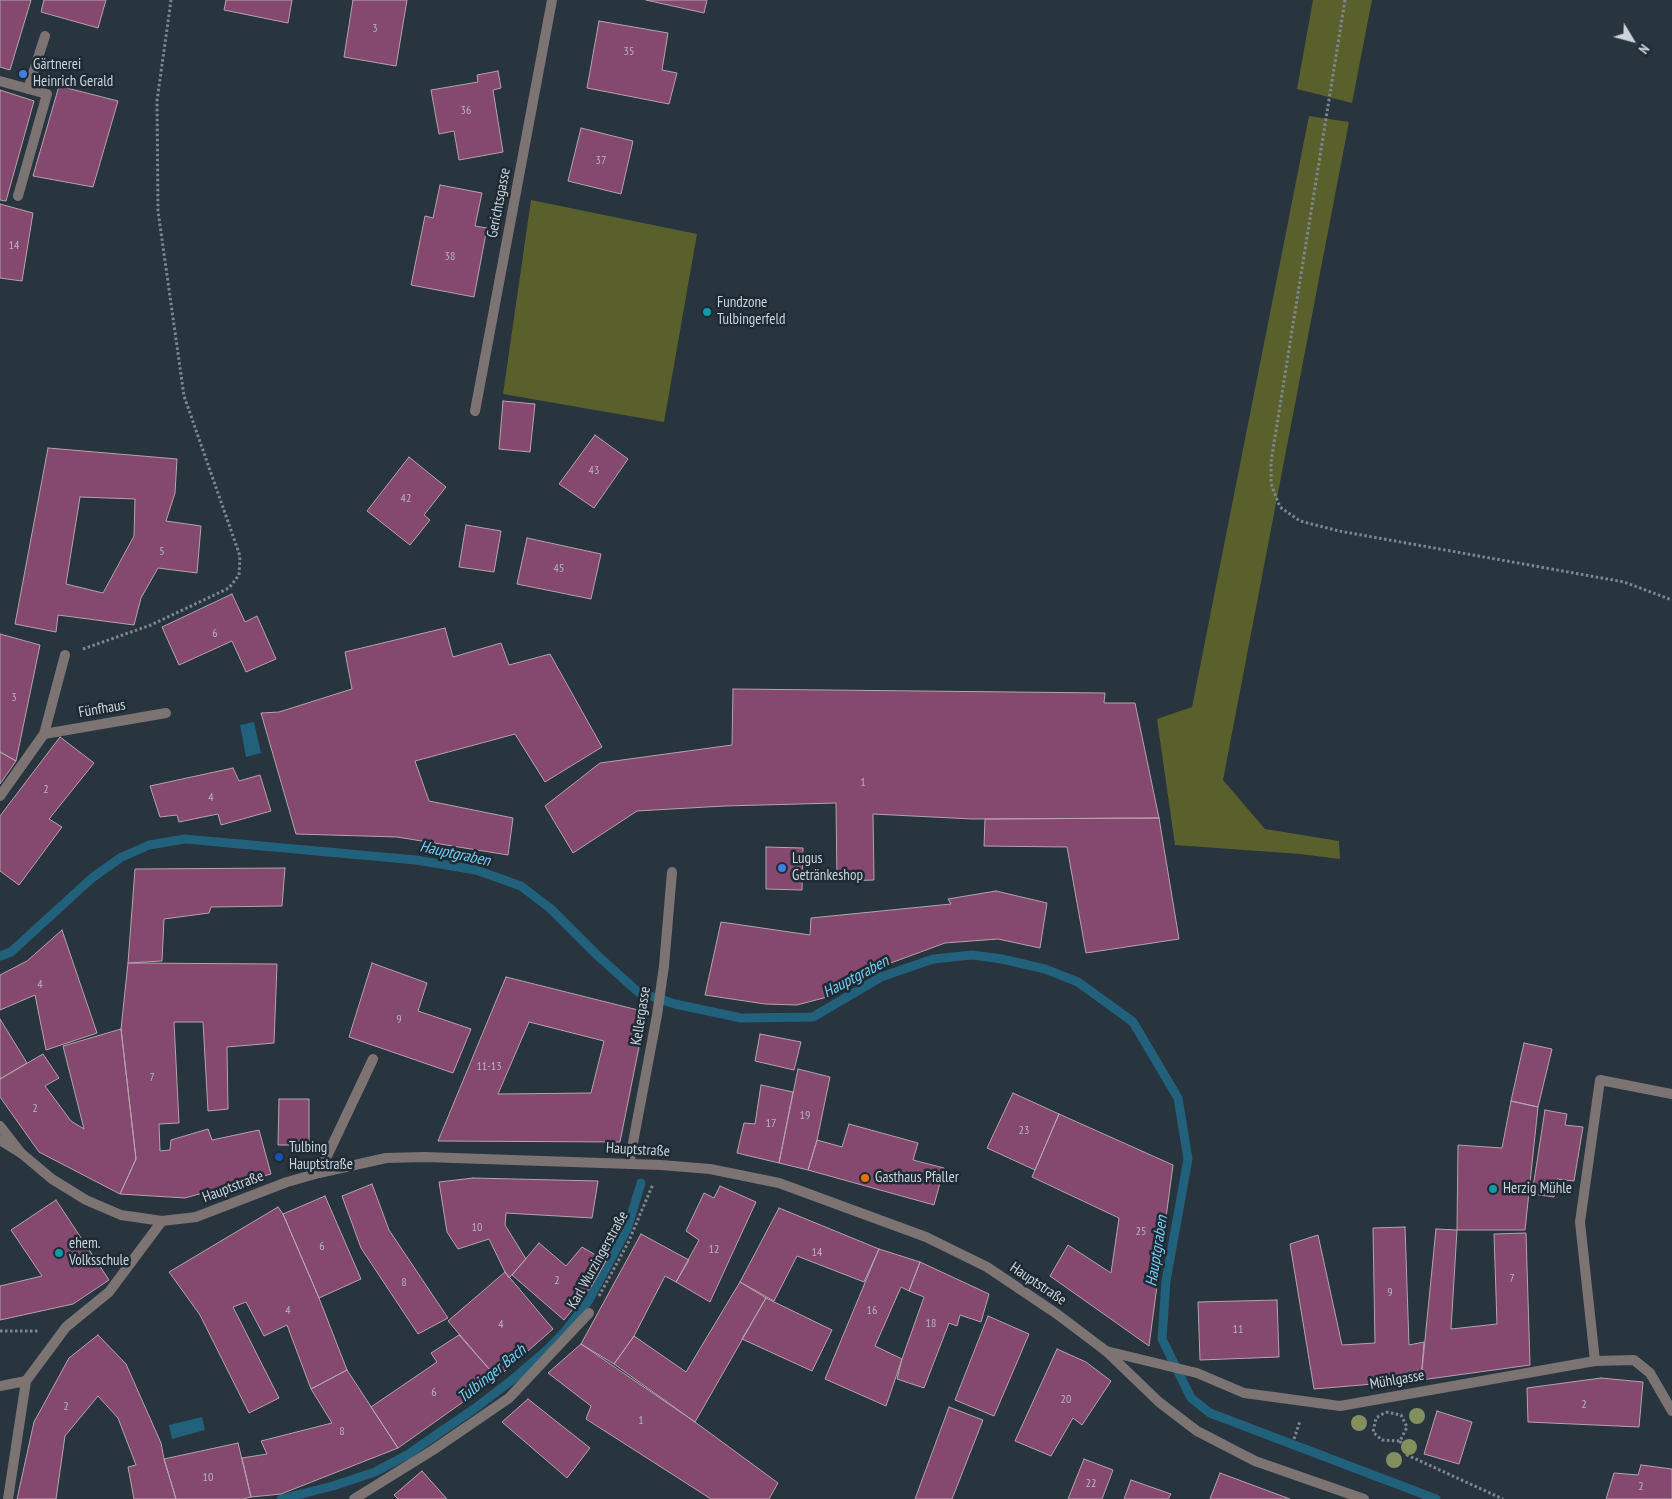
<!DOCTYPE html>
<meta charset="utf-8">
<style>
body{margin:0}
#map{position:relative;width:1672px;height:1499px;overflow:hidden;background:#28343e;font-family:"PT Sans Narrow",sans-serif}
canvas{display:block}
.north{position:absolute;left:1607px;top:15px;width:50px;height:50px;-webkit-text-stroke:4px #1e2a34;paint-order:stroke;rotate:127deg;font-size:14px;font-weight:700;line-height:20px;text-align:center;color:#ccd4db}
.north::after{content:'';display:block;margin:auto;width:18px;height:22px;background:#ccd4db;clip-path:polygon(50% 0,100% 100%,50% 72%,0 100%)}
</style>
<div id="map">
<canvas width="1672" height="1499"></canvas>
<div class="north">N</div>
</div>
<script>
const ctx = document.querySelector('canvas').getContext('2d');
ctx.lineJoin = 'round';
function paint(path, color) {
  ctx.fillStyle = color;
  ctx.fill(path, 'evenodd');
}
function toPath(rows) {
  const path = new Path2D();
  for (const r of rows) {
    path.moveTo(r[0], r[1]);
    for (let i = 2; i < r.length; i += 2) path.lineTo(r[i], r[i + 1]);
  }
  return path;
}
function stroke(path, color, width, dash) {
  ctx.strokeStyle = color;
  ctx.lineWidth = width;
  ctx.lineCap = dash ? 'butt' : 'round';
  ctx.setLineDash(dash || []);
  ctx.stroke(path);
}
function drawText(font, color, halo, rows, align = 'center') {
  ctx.font = font + ' "PT Sans Narrow",sans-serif';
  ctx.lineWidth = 5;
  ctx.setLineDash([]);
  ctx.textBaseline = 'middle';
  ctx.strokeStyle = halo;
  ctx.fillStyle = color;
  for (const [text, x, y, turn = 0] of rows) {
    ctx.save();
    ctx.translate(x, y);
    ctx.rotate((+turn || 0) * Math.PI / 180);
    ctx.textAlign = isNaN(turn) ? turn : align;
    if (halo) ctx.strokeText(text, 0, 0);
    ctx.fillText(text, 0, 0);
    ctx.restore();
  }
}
const green = toPath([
 [1313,0,1372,0,1352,103,1297,89],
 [1309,116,1349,122,1223,780,1265,829,1339,841,1340,859,1300,854,1175,845,1157,719,1192,707],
 [531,200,697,234,664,422,503,394]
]);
const water = toPath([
 [254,722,261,753,246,757,240,725],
 [202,1417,205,1430,172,1439,169,1425]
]);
const stream = toPath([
 [0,956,11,952,92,878,120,858,149,845,185,839,416,860,476,870,521,886,551,909,598,956,638,992,675,1004,741,1018,813,1017,881,977,933,959,972,955,1002,959,1045,969,1078,982,1133,1022,1178,1098,1188,1159,1166,1281,1162,1339,1191,1398,1210,1413,1436,1499],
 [281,1499,333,1486,375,1472,407,1455,474,1409,512,1380,547,1350,567,1329,589,1300,627,1229,641,1183]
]);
const building = toPath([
 [0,0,31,0,10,70,0,67,0,0],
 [44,0,106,0,98,28,41,12,44,0],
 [226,0,292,0,288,23,224,10,226,0],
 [353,0,407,0,396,66,344,57,353,0],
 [646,0,707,0,704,13,646,0],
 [599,21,668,33,662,70,677,73,669,104,587,88,599,21],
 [498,71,501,88,493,90,503,152,459,160,454,131,439,134,431,90,478,82,477,75,498,71],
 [59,86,118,101,93,187,33,176,59,86],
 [0,90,34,101,6,201,0,200,0,90],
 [581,128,633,141,621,194,568,181,581,128],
 [440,185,482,193,475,226,487,228,474,297,411,285,425,216,433,218,440,185],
 [0,204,33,213,22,281,0,278,0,204],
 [503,401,535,404,530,452,499,449,503,401],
 [595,435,628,459,594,508,559,484,595,435],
 [48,448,177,459,175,493,166,521,201,526,197,573,158,568,141,598,134,625,58,615,56,632,15,624,48,448],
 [80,497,135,499,134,536,103,593,66,584,80,497],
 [409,457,446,487,424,515,430,520,410,545,367,511,409,457],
 [466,525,501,531,494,572,459,567,466,525],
 [527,538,601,554,591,599,517,584,527,538],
 [232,594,245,622,257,616,276,659,246,672,232,641,179,665,162,627,232,594],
 [445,628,453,657,501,643,509,665,550,654,602,747,545,782,515,734,415,761,429,801,513,818,508,855,397,837,296,834,261,713,279,712,352,689,345,652,445,628],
 [0,634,40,645,16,761,0,752,0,634],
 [733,689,1105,693,1104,703,1135,703,1159,818,972,819,873,814,874,880,837,881,836,803,724,806,637,811,573,853,545,806,600,763,732,745,733,689],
 [60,737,94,763,49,819,62,827,19,885,0,871,0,816,60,737],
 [0,752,16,761,0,784,0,752],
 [233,768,239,781,260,775,271,811,221,825,218,814,179,822,177,815,160,817,150,786,233,768],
 [1159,818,1179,939,1086,953,1067,847,984,846,985,819,1159,818],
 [766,847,803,848,802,890,766,889,766,847],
 [285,868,282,906,211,907,209,913,164,919,162,961,128,963,135,869,285,868],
 [996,891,1047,903,1040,948,998,939,945,943,869,971,835,995,797,1005,765,1004,705,995,721,922,810,935,811,918,951,904,948,899,996,891],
 [62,930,97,1033,46,1050,35,995,0,1010,0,975,27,961,62,930],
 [128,963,277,964,274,1043,227,1047,228,1109,208,1111,203,1022,174,1022,179,1123,159,1124,160,1151,170,1150,171,1140,208,1129,212,1140,259,1130,271,1174,185,1198,120,1194,136,1159,121,1029,128,963],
 [372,963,427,983,418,1011,471,1029,453,1073,349,1037,372,963],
 [506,977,646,1012,620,1142,438,1141,506,977],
 [529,1022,604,1041,591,1093,498,1094,529,1022],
 [0,1019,27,1063,0,1079,0,1019],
 [121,1029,136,1159,120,1194,39,1152,0,1097,0,1079,43,1054,59,1078,45,1086,71,1121,84,1129,63,1046,121,1029],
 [760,1034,801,1042,794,1070,755,1061,760,1034],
 [1524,1043,1552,1049,1538,1107,1511,1101,1524,1043],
 [798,1069,830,1077,817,1140,808,1170,779,1163,798,1069],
 [761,1085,793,1092,779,1163,737,1153,744,1123,755,1124,761,1085],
 [1013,1093,1059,1114,1035,1170,987,1148,1013,1093],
 [279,1099,309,1099,309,1145,278,1145,279,1099],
 [1511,1101,1538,1107,1525,1230,1457,1230,1458,1145,1502,1148,1511,1101],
 [1545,1110,1567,1114,1565,1125,1583,1127,1574,1181,1557,1179,1554,1197,1532,1194,1545,1110],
 [1059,1114,1173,1165,1149,1346,1050,1276,1068,1245,1111,1273,1119,1218,1032,1177,1059,1114],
 [849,1124,918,1143,913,1160,944,1168,934,1205,808,1170,817,1140,842,1147,849,1124],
 [473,1178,598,1181,592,1218,506,1213,505,1225,526,1259,509,1278,505,1272,489,1239,458,1249,447,1232,439,1182,473,1178],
 [372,1184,389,1230,448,1318,418,1334,361,1248,342,1196,372,1184],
 [720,1186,756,1202,710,1302,676,1282,699,1240,686,1231,704,1193,714,1198,720,1186],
 [325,1196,361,1279,319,1298,283,1214,325,1196],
 [56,1200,109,1280,73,1304,0,1320,0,1286,42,1276,11,1230,56,1200],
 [278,1207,283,1214,319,1298,347,1370,311,1389,287,1325,264,1336,246,1302,233,1307,279,1398,249,1413,200,1315,169,1272,278,1207],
 [779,1208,879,1249,864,1282,797,1256,774,1301,740,1282,779,1208],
 [1405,1227,1409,1345,1424,1342,1421,1380,1314,1389,1290,1244,1318,1235,1342,1345,1375,1343,1373,1228,1405,1227],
 [1436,1229,1457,1230,1451,1329,1497,1324,1494,1234,1526,1233,1530,1365,1421,1380,1436,1229],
 [641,1234,689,1260,676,1282,665,1276,634,1336,614,1364,581,1344,641,1234],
 [539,1243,566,1266,582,1247,606,1261,591,1287,564,1320,512,1275,539,1243],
 [879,1249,920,1262,909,1291,901,1287,875,1346,902,1359,886,1406,825,1379,879,1249],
 [920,1262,989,1294,981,1322,960,1315,957,1326,949,1323,924,1388,897,1379,902,1359,924,1297,909,1291,920,1262],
 [505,1272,553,1329,497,1378,448,1321,505,1272],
 [740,1282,766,1298,695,1422,614,1364,634,1336,686,1372,740,1282],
 [766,1298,832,1330,812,1371,742,1339,766,1298],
 [1277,1300,1279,1357,1200,1360,1198,1302,1277,1300],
 [988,1316,1029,1334,994,1416,955,1400,988,1316],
 [98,1335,126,1364,161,1443,164,1459,176,1499,134,1499,128,1467,136,1465,118,1418,98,1396,65,1436,56,1499,17,1499,34,1422,69,1358,98,1335],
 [459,1335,497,1378,398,1448,371,1407,437,1362,431,1353,459,1335],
 [581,1344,695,1422,778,1483,769,1499,711,1499,586,1419,591,1406,548,1373,581,1344],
 [1057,1349,1086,1362,1111,1381,1082,1425,1073,1418,1051,1456,1015,1441,1057,1349],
 [347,1370,398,1448,281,1494,251,1497,242,1458,267,1454,261,1441,332,1423,311,1389,347,1370],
 [1601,1378,1643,1382,1639,1427,1528,1422,1527,1388,1601,1378],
 [528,1399,590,1448,567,1478,502,1422,528,1399],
 [949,1407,983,1420,952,1499,915,1499,949,1407],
 [1437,1411,1472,1422,1459,1464,1424,1454,1437,1411],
 [238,1443,251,1497,243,1499,176,1499,164,1459,238,1443],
 [1084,1459,1113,1470,1102,1499,1068,1499,1084,1459],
 [1641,1465,1672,1469,1672,1499,1606,1499,1614,1473,1638,1475,1641,1465],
 [422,1471,447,1499,398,1499,394,1495,422,1471],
 [1220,1473,1290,1499,1210,1499,1220,1473],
 [1131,1480,1171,1494,1168,1499,1124,1499,1131,1480]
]);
const path = toPath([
 [1345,0,1271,462,1271,484,1280,507,1300,521,1339,531,1624,582,1672,600],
 [83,649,151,625,229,588,239,575,240,556,184,396,158,211,157,101,171,0],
 [599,1296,628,1243,653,1184],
 [0,1331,38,1331],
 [1386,1412,1401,1415,1407,1427,1400,1441,1382,1440,1373,1432,1376,1418,1386,1412],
 [1294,1439,1300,1421],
 [1400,1441,1407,1455,1503,1499]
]);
const service = toPath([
 [0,81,47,94,18,196],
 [28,89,45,36],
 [0,1140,21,1153],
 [319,1173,373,1059],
 [1595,1361,1580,1222,1600,1080,1672,1094]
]);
const minor = toPath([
 [475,411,552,0],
 [44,734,166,713],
 [0,796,44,734,65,655],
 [629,1164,657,1015,664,966,672,872],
 [1106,1351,1197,1373,1244,1393,1340,1406,1595,1361,1634,1360,1650,1373,1672,1411],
 [0,1386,26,1381],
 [8,1499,26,1381,66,1327,109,1292,162,1221],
 [354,1499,433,1450,509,1398,589,1313]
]);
const tertiary = toPath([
 [0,1126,21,1153,52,1179,86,1200,121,1215,162,1221,196,1217,287,1182,319,1173,386,1158,424,1157,661,1165,710,1169,779,1183,926,1237,987,1267,1057,1314,1106,1351,1159,1402,1197,1431,1255,1461,1364,1499]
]);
const trees = [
 [1417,1416],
 [1359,1423],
 [1409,1447],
 [1394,1460]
];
const markers = [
 [23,74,5,"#3f7fe0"],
 [707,312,5,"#0f9aa8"],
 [782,868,5,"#3f7fe0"],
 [279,1157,5,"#1a4fb4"],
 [865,1178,5,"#e8710a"],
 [1493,1189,5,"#0f9aa8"],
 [59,1253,5,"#0f9aa8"]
];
const numberNames = [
 ["3",375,29],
 ["35",629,52],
 ["36",466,111],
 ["37",601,161],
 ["14",14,246],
 ["38",450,257],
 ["43",594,471],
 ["42",406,499],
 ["5",162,552],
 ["45",559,569],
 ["6",215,634],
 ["3",14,698],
 ["1",863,783],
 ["2",46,790],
 ["4",211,798],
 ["4",40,985],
 ["9",399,1020],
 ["11-13",489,1067],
 ["7",152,1078],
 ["2",35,1109],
 ["19",805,1116],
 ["17",771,1124],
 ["23",1024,1131],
 ["10",477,1228],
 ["25",1141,1232],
 ["6",322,1247],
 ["12",714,1250],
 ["14",817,1253],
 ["7",1512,1279],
 ["2",557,1281],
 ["8",404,1283],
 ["9",1390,1293],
 ["4",288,1311],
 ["16",872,1311],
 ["18",931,1324],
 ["4",501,1325],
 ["11",1238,1330],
 ["6",434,1393],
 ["20",1066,1400],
 ["2",1584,1405],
 ["2",66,1407],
 ["1",641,1421],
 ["8",342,1432],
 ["10",208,1478],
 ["22",1091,1484],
 ["2",1641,1487]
];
const poiNames = [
 ["Gärtnerei",33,65],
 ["Heinrich Gerald",33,82],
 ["Fundzone",717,303],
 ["Tulbingerfeld",717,320],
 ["Lugus",792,859],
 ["Getränkeshop",792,876],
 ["Tulbing",289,1148],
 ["Hauptstraße",289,1165],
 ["Gasthaus Pfaller",875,1178],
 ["Herzig Mühle",1503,1189],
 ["ehem.",69,1244],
 ["Volksschule",69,1261]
];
const streetNames = [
 ["Gerichtsgasse",499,203,-79],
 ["Fünfhaus",102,709,-10],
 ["Kellergasse",641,1016,-81],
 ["Hauptstraße",638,1150,3],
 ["Hauptstraße",233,1187,-21],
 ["Karl Wurzingerstraße",598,1260,-61],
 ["Hauptstraße",1038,1284,34],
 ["Mühlgasse",1397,1380,-10]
];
const waterNames = [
 ["Hauptgraben",455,854,12],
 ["Hauptgraben",856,977,-28],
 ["Hauptgraben",1157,1251,-81],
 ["Tulbinger Bach",492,1374,-39]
];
paint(green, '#5a602c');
paint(water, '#21617b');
stroke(stream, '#21617b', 9);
paint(building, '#85496f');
stroke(building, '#b5a3ad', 1);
stroke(path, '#7d8790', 3, [2.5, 2.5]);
stroke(service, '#7c7373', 10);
stroke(minor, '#7c7373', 10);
stroke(tertiary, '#7c7373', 10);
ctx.fillStyle = '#838f5d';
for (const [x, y] of trees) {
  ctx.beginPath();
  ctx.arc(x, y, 8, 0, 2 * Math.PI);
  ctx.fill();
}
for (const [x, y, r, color] of markers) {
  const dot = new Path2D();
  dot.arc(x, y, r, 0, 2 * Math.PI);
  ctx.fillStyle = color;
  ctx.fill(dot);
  stroke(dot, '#1e2a34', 2);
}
drawText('12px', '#bab1c0', null, numberNames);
drawText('15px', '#ccd4db', '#1e2a34', poiNames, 'left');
drawText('15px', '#ccd4db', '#1e2a34', streetNames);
drawText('italic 16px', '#77cef5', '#1e2a34', waterNames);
</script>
